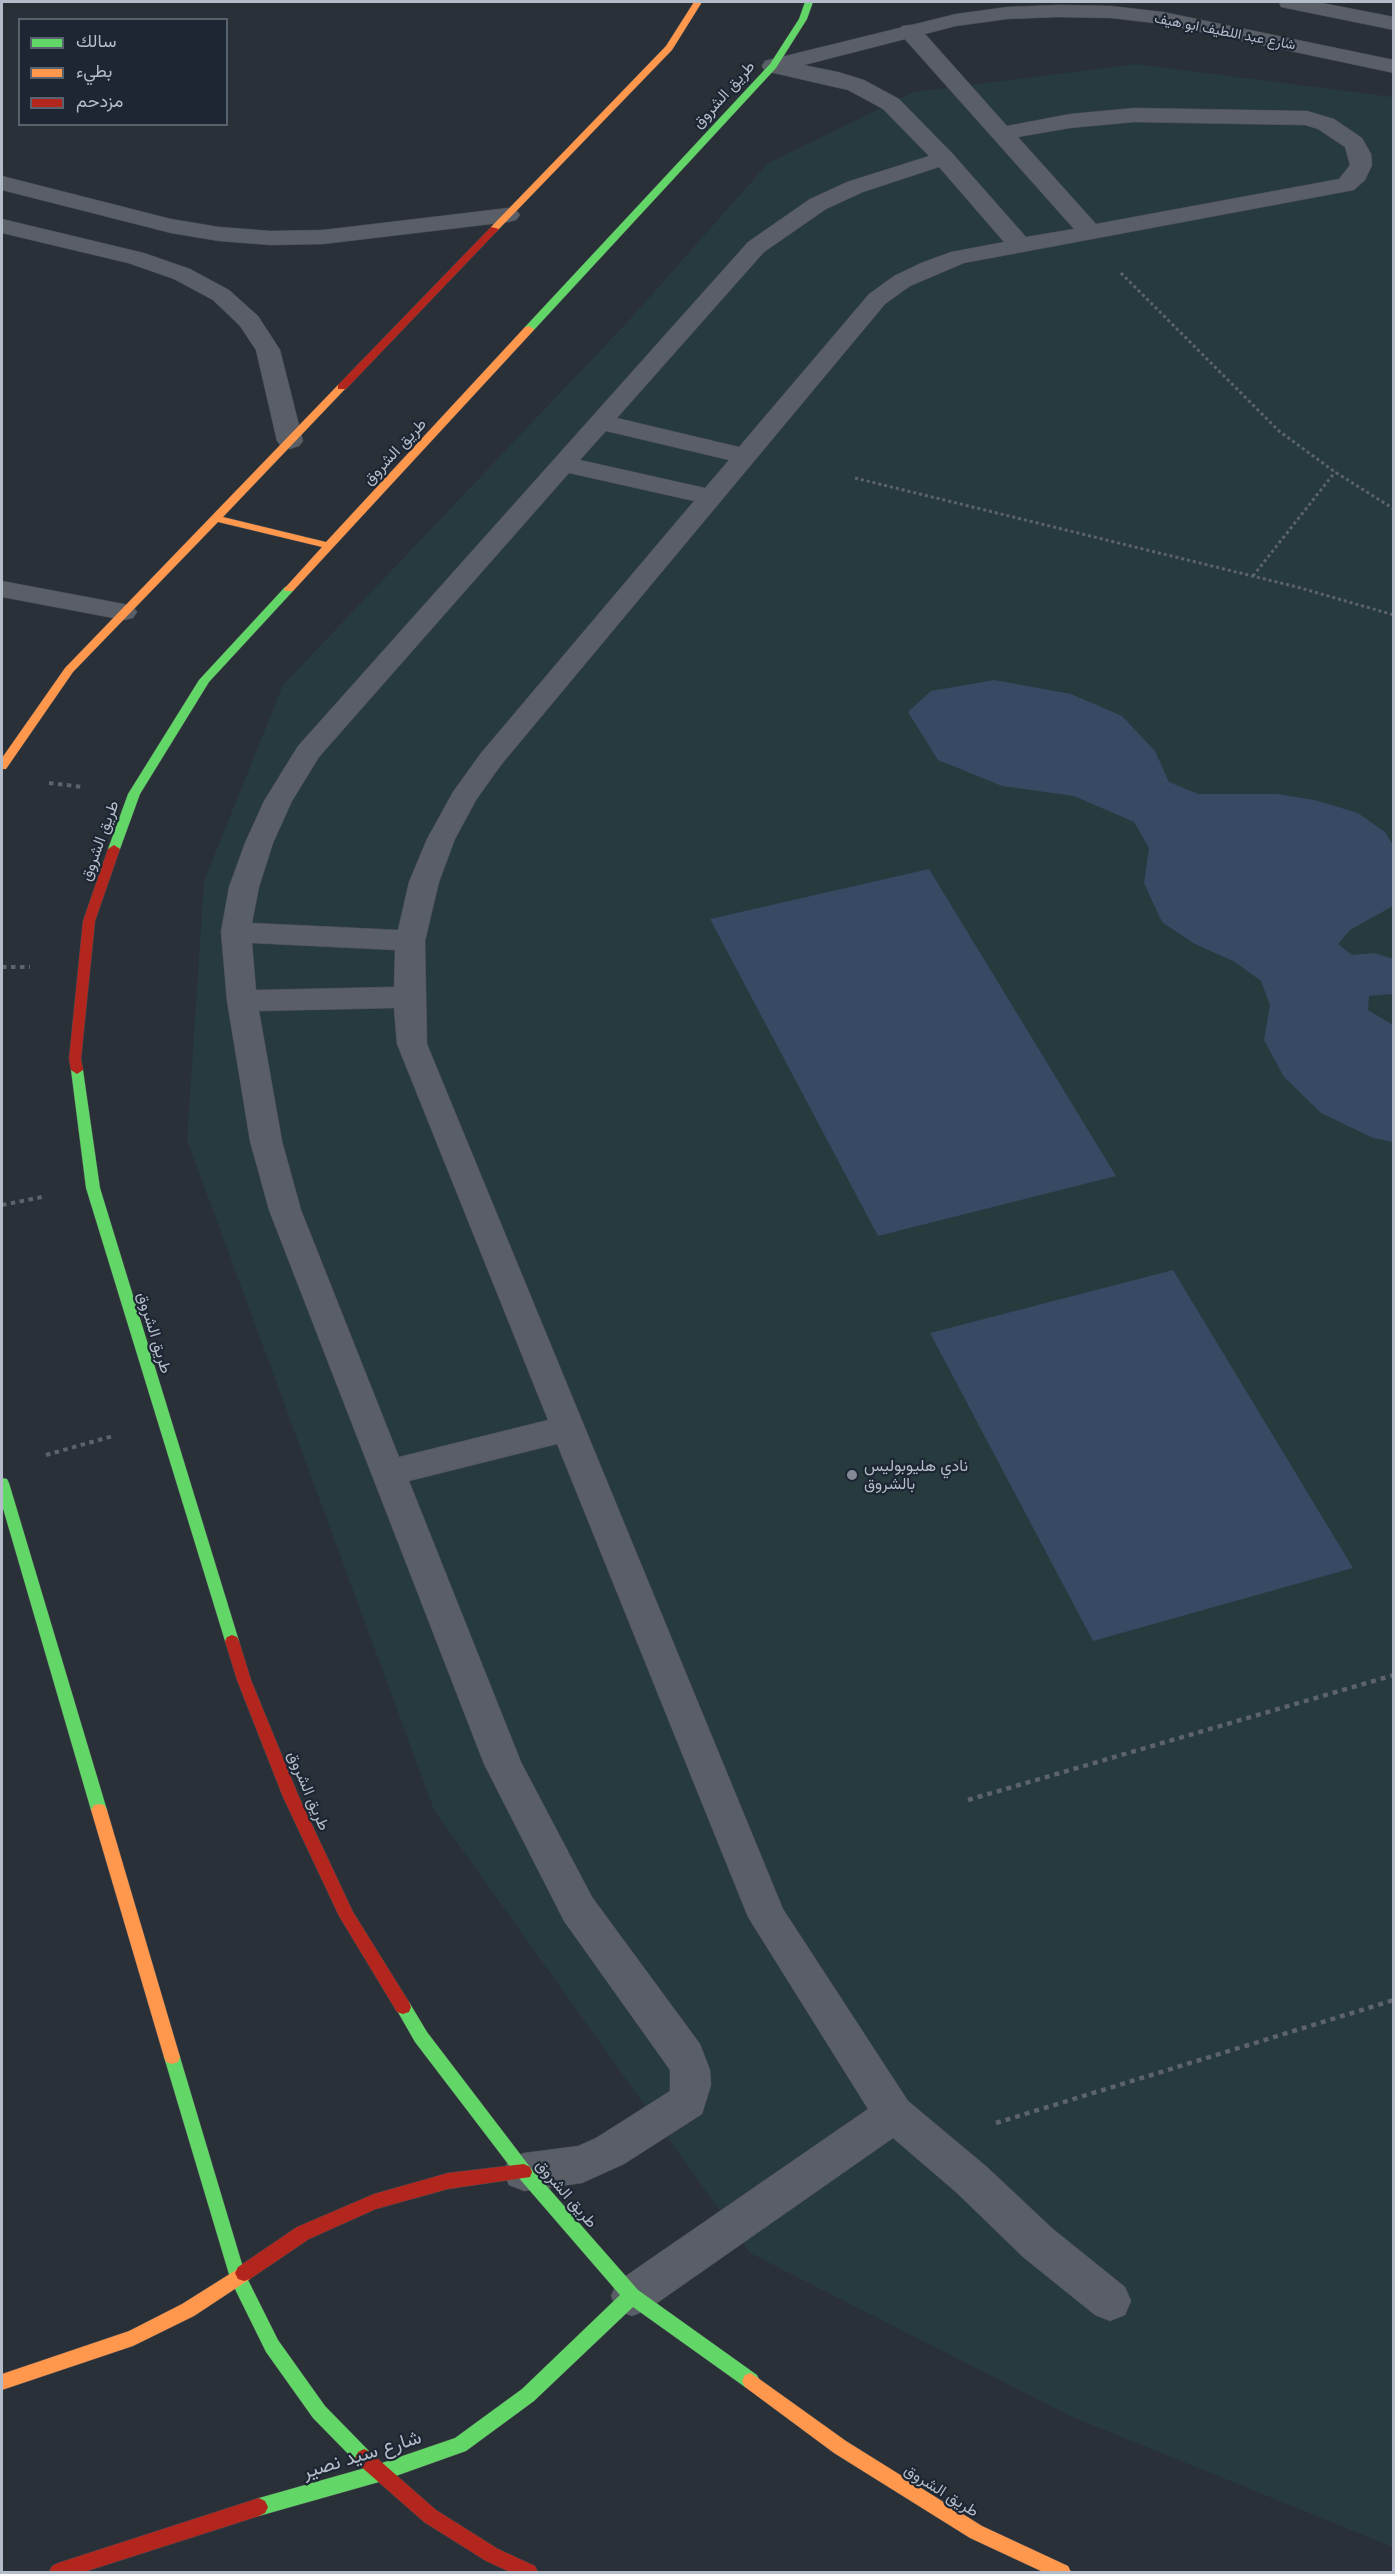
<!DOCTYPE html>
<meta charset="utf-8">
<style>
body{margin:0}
#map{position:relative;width:1395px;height:2574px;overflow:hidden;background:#2a3038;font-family:"PT Sans",Vazirmatn,sans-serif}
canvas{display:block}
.frame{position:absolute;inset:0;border:3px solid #b4bcc9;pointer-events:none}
.legend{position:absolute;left:18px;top:18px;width:210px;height:108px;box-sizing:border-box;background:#1d2633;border:2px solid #59626f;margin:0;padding:8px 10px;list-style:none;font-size:18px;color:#b4bcc9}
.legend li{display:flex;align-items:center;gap:12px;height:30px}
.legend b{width:30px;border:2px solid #59626f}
</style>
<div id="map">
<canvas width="1395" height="2574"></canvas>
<div class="frame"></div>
<ul class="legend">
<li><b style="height:8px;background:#63d668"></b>سالك</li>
<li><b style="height:8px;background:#ff974d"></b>بطيء</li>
<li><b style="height:8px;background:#b3261e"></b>مزدحم</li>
</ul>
</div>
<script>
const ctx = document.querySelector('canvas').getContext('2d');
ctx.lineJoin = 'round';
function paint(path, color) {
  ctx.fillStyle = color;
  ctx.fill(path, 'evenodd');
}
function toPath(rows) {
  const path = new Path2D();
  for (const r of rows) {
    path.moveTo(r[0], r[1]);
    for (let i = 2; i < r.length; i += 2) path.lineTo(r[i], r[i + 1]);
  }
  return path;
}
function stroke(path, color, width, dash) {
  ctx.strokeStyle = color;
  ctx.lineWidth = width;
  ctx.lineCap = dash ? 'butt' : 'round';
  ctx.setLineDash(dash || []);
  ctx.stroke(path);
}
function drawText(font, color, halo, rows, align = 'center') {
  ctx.font = font + ' "PT Sans",Vazirmatn,sans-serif';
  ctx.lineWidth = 4.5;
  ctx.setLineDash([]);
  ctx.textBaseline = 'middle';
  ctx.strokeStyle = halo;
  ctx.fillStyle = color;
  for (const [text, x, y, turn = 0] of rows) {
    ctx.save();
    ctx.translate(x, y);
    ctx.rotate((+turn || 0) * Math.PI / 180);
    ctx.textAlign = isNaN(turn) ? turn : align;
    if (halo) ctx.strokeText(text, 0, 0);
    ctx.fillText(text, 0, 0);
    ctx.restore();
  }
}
const green = toPath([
 [1136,64,1393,97,1393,2547,1070,2416,750,2253,434,1810,187,1140,204,881,283,685,632,317,768,163,914,92]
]);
const water = toPath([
 [994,680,1071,694,1122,716,1155,751,1169,782,1198,794,1277,794,1315,800,1358,813,1385,832,1393,845,1393,906,1350,930,1338,944,1352,955,1375,953,1393,959,1393,994,1369,996,1368,1010,1393,1025,1393,1142,1373,1138,1321,1113,1284,1077,1264,1040,1270,1005,1261,981,1235,962,1195,944,1162,922,1144,883,1149,848,1134,822,1074,796,1002,786,938,760,908,712,931,691],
 [929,869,1116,1176,878,1236,710,919],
 [1173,1270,1353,1568,1093,1641,930,1333]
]);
const pathFar2 = toPath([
 [1121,273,1279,431,1335,472,1394,509],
 [855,478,1297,587,1394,615],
 [1253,576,1335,472]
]);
const pathFar1 = toPath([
 [49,783,83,787],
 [2,967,30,967],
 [2,1205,42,1197],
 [46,1455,113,1436]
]);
const path = toPath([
 [968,1800,1394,1675],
 [996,2123,1394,2000]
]);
const lane = toPath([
 [910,25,918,26,1007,126,1070,114,1134,108,1307,111,1334,119,1362,138,1371,154,1372,165,1365,180,1354,190,964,263,910,286,885,304,501,765,476,800,455,839,439,882,425,941,427,1044,783,1909,908,2101,987,2167,1053,2229,1125,2287,1131,2301,1125,2315,1110,2321,1095,2315,1023,2257,957,2193,893,2138,647,2310,632,2316,617,2310,611,2296,617,2282,868,2109,748,1917,557,1444,409,1481,521,1762,592,1897,700,2044,710,2070,711,2085,702,2114,624,2164,582,2183,524,2191,509,2185,503,2172,509,2159,524,2153,578,2146,596,2138,670,2091,670,2070,564,1921,484,1764,269,1210,250,1141,227,1001,221,932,229,887,245,843,264,801,298,746,748,242,810,199,847,182,929,156,883,109,848,90,765,71,762,66,765,61,773,59,838,72,864,80,899,99,952,153,1026,237,1074,229,902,36,899,31,902,26,910,25],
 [1134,122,1305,125,1318,129,1345,147,1350,165,1339,179,1096,224,1018,137,1070,128,1134,122],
 [939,167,1004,242,951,252,921,263,894,276,869,294,739,447,617,418,764,252,826,209,863,192,939,167],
 [606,431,729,460,705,488,580,460,606,431],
 [569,473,694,501,481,753,453,792,427,839,409,882,398,930,252,923,259,887,273,843,292,801,319,757,569,473],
 [252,943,395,950,394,987,256,990,252,943],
 [394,1008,397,1044,548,1420,399,1457,301,1210,282,1141,259,1011,394,1008],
 [2,581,124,604,133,606,137,612,133,618,124,620,2,597,2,581]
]);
const street = toPath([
 [1279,2,1317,2,1394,17,1394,30,1281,7,1279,2],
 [1058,5,1111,6,1163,12,1394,60,1394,73,1163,24,1111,18,1058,17,1007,19,956,26,773,73,765,71,762,66,765,61,956,14,1007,7,1058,5],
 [2,176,171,219,219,227,271,231,323,230,508,208,516,210,520,215,516,220,508,222,323,244,271,245,219,241,171,233,2,190,2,176],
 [2,219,144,253,190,269,229,290,258,316,280,350,303,441,299,446,290,449,281,446,277,441,256,350,240,326,213,300,174,279,128,263,2,233,2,219]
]);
const fast = toPath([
 [805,2,813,2,807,19,776,68,533,331,525,331,525,327,770,64,799,19,805,2],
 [289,586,293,587,293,591,209,682,140,794,120,849,114,853,110,852,108,849,128,794,199,680,285,587,289,586],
 [77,1066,83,1070,100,1188,239,1641,237,1645,232,1647,227,1645,225,1641,86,1188,71,1070,77,1066],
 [2,1478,7,1479,9,1483,107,1810,104,1815,99,1816,94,1815,91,1810,2,1505,2,1478],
 [403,2000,409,2002,427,2032,530,2167,638,2290,757,2375,760,2381,757,2387,751,2389,745,2387,633,2307,534,2401,466,2451,379,2482,259,2516,253,2513,250,2507,253,2501,259,2498,379,2464,455,2438,522,2389,620,2295,518,2177,415,2042,395,2007,397,2002,403,2000],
 [172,2050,178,2052,180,2057,245,2274,278,2340,325,2406,370,2452,373,2458,370,2464,364,2467,358,2464,313,2418,266,2352,231,2281,164,2057,166,2052,172,2050]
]);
const slow = toPath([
 [694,2,702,2,672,50,497,231,491,231,491,227,666,46,694,2],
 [529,326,534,329,533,331,293,591,285,591,284,589,322,547,218,522,73,672,6,769,2,769,2,758,65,668,338,385,342,384,347,387,223,517,326,542,525,327,529,326],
 [99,1804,104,1805,107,1810,180,2057,178,2062,172,2064,166,2062,164,2057,91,1810,94,1805,99,1804],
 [244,2265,250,2267,253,2273,250,2279,194,2316,133,2346,2,2390,2,2374,129,2331,182,2304,244,2265],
 [751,2373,846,2441,982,2526,1068,2566,1071,2572,1043,2572,970,2538,834,2453,745,2387,742,2381,745,2375,751,2373]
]);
const jam = toPath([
 [491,227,499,229,346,389,338,389,338,385,491,227],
 [114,845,120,849,95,921,81,1059,83,1070,77,1074,71,1070,69,1059,83,921,108,849,114,845],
 [232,1635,237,1637,239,1641,251,1680,299,1797,353,1912,409,2002,411,2007,409,2012,403,2014,397,2012,339,1916,283,1797,237,1680,225,1641,227,1637,232,1635],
 [524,2164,530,2167,532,2172,530,2177,448,2189,376,2209,309,2239,250,2279,244,2281,238,2279,235,2273,238,2267,297,2227,374,2194,448,2173,524,2164],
 [364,2449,370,2452,436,2510,498,2549,535,2566,538,2572,510,2572,486,2561,424,2522,358,2464,355,2458,358,2452,364,2449],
 [259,2498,265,2501,268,2507,265,2513,259,2516,84,2572,49,2572,52,2566,58,2563,259,2498]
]);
const markers = [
 [852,1475,6,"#848b96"]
];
const farStreetnames = [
 ["شارع عبد اللطيف ابو هيف",1225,32,11]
];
const streetNames = [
 ["طريق الشروق",724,95,-48],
 ["طريق الشروق",395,452,-47],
 ["طريق الشروق",100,841,-70],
 ["طريق الشروق",154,1333,73],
 ["طريق الشروق",308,1791,67],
 ["طريق الشروق",566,2194,49],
 ["طريق الشروق",941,2491,32]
];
const poiNames = [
 ["نادي هليوبوليس",864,1466],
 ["بالشروق",864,1484]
];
const nearStreetnames = [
 ["شارع سيد نصير",362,2455,-17]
];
paint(green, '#273a3e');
paint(water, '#384963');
stroke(lane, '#484c53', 1);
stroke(street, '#484c53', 1);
stroke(fast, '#484c53', 1);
stroke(slow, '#484c53', 1);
stroke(jam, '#484c53', 1);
stroke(pathFar2, '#5d636a', 3, [3, 3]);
stroke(pathFar1, '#5d636a', 4, [4.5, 4.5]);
stroke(path, '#5d636a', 4.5, [5, 5]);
paint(lane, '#5a5e66');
paint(street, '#5a5e66');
paint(fast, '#63d668');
paint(slow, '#ff974d');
paint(jam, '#b3261e');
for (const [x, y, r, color] of markers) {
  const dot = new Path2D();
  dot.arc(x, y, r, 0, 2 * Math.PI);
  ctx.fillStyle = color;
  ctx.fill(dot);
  stroke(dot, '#1d2633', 2);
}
drawText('14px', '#b4bcc9', '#1d2633', farStreetnames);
drawText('16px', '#b4bcc9', '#1d2633', streetNames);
drawText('16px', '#b4bcc9', '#1d2633', poiNames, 'left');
drawText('20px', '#b4bcc9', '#1d2633', nearStreetnames);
</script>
